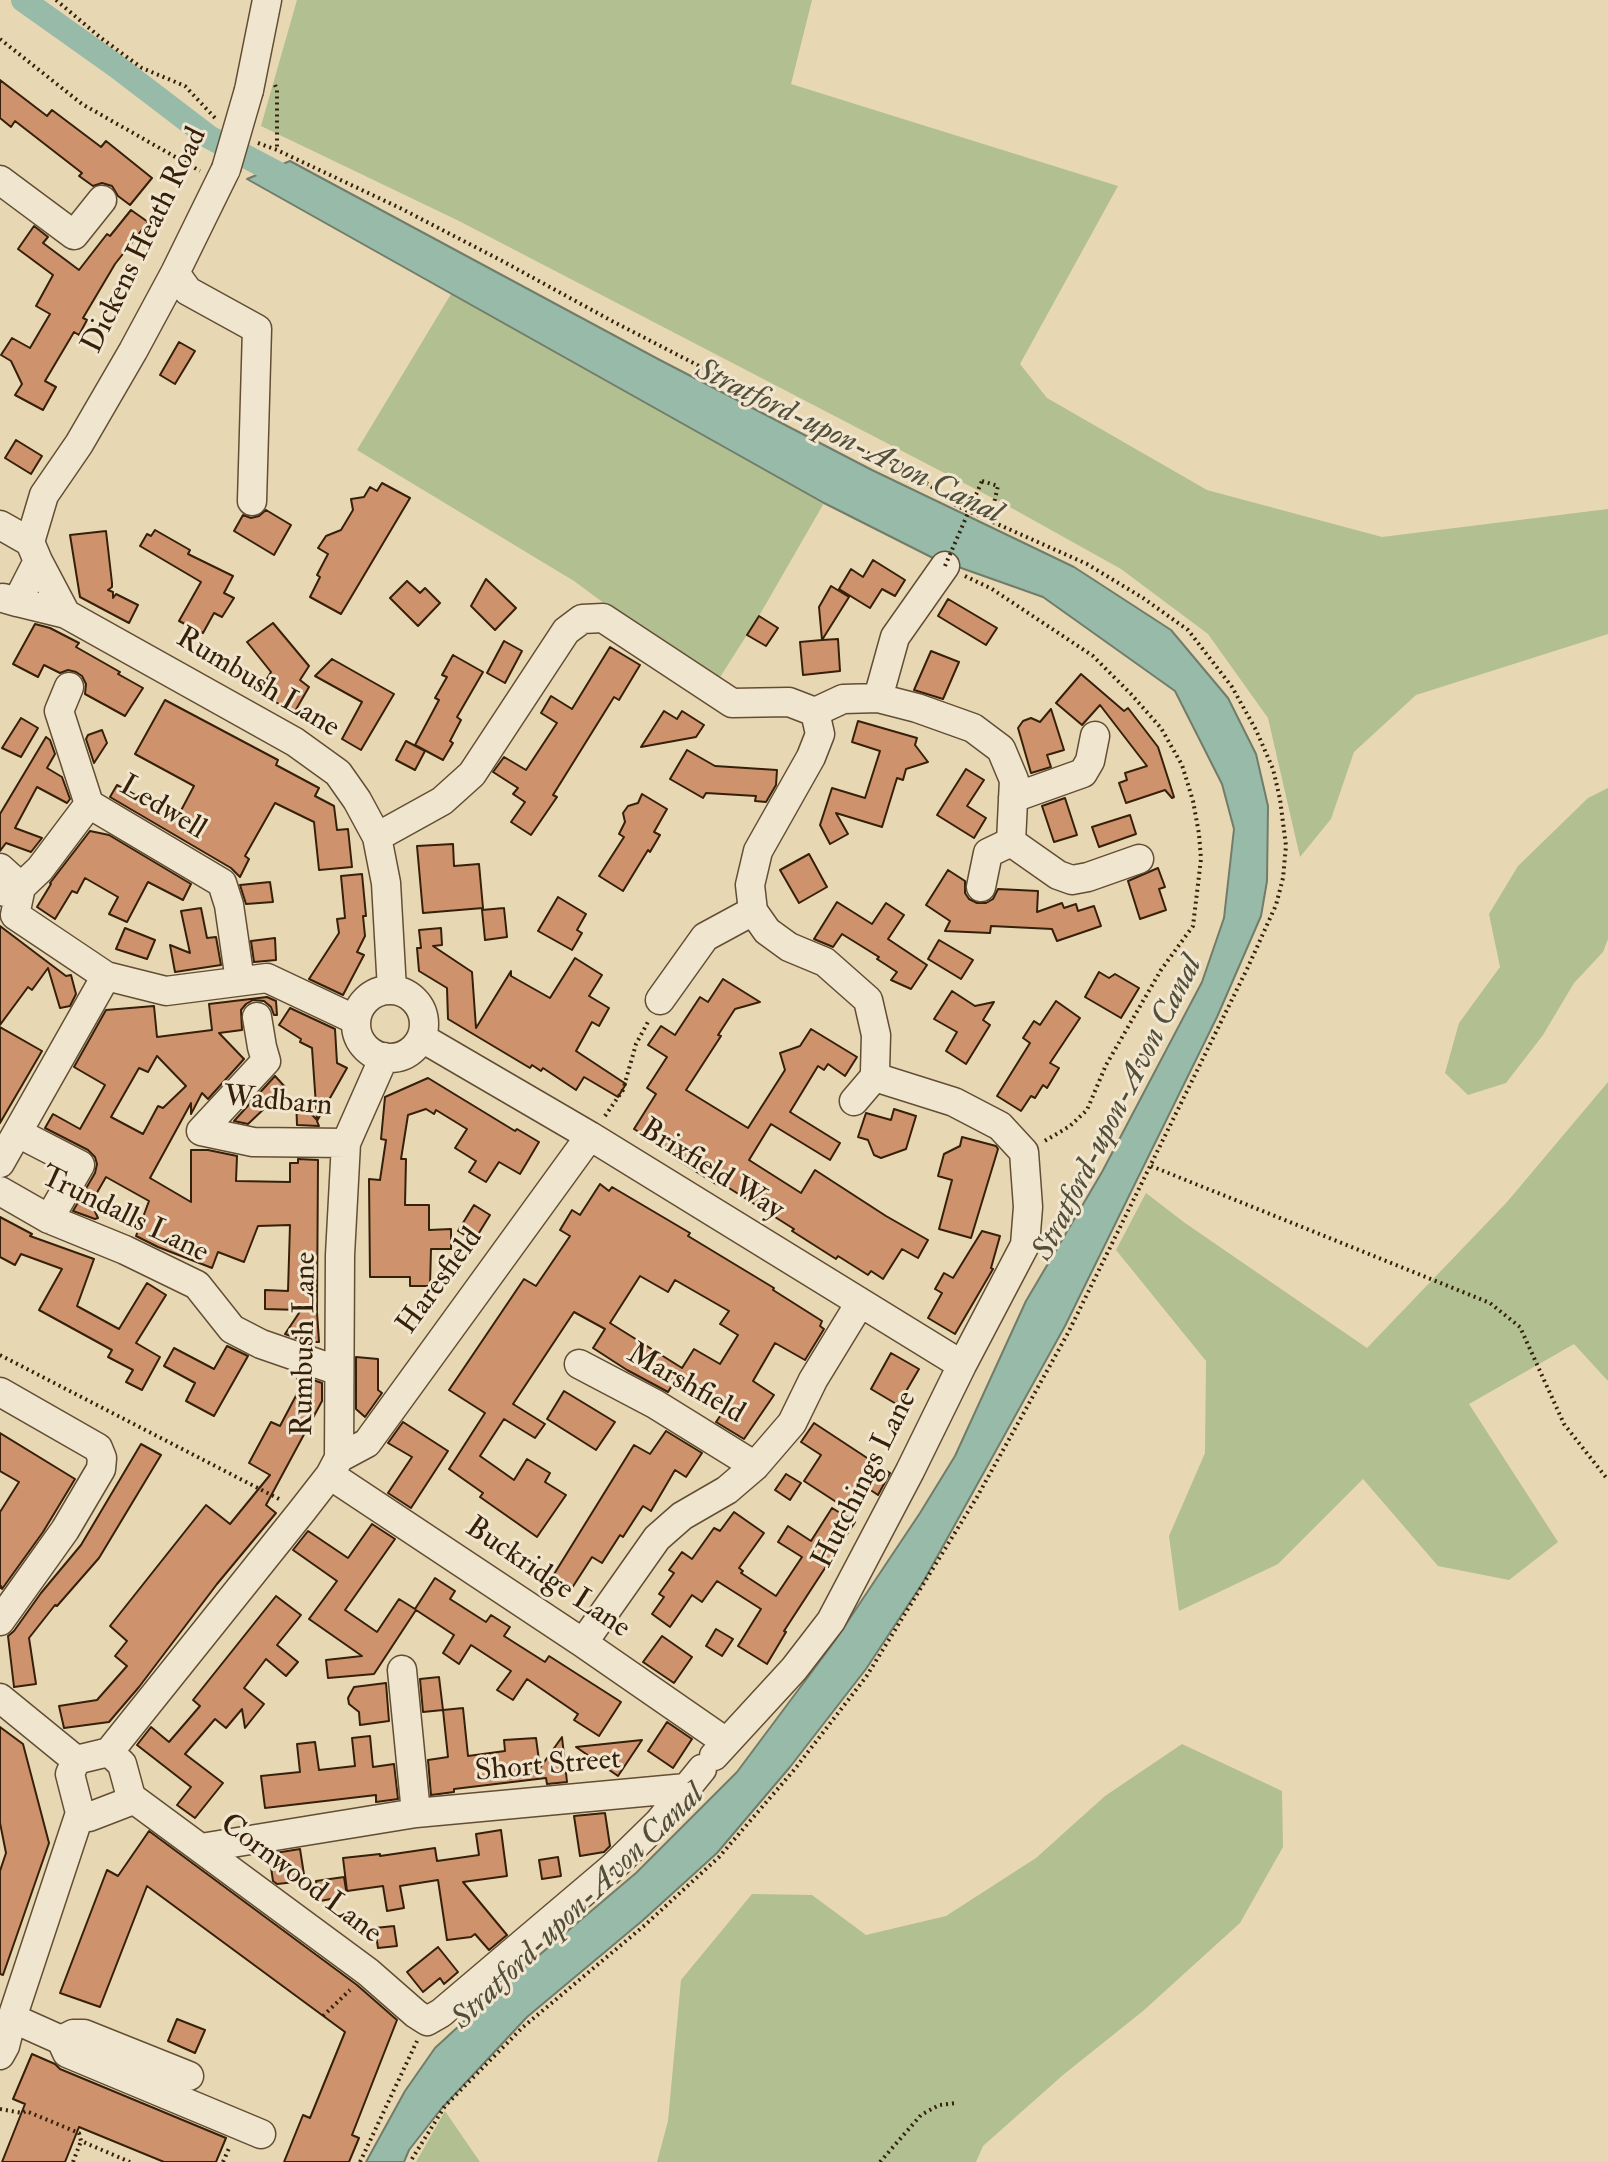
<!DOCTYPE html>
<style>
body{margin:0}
canvas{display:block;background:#e8d7b3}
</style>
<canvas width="1608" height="2162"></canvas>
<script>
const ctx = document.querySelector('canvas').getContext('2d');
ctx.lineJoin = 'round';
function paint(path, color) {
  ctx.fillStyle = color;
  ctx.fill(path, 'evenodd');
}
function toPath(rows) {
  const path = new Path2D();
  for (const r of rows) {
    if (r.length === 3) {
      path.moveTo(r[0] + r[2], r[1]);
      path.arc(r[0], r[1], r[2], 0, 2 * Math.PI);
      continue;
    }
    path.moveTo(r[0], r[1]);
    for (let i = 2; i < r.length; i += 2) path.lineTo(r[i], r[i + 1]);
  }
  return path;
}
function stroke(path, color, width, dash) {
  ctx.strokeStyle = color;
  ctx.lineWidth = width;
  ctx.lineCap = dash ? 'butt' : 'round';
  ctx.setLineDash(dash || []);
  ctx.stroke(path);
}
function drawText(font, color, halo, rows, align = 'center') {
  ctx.font = font + ' "IM FELL Double Pica",serif';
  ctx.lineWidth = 6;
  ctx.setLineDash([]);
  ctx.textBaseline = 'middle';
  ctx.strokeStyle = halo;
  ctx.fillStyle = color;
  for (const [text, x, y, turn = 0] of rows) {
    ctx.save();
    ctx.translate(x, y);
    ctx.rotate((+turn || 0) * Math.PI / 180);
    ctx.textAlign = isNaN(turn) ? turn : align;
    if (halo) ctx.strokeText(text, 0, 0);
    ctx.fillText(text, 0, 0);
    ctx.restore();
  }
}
const green = toPath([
 [297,0,812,0,791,84,1118,186,1020,364,1047,398,1207,490,1382,537,1608,509,1608,634,1416,695,1354,752,1331,819,1300,857,1268,718,1208,634,1121,569,1008,506,459,221,261,126],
 [451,294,824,503,759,616,715,685,574,581,357,450],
 [1608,788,1608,939,1603,952,1574,983,1543,1035,1506,1083,1468,1095,1445,1073,1459,1023,1500,967,1489,914,1518,866,1588,798],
 [1608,1082,1608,1381,1574,1344,1469,1404,1558,1542,1509,1580,1438,1566,1363,1479,1278,1564,1179,1611,1169,1536,1205,1453,1206,1361,1116,1250,1146,1193,1185,1223,1367,1348,1507,1202],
 [1182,1744,1282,1791,1283,1847,1240,1923,1143,2011,1063,2075,983,2146,976,2162,657,2162,668,2121,681,1980,752,1894,812,1895,866,1935,946,1916,1036,1858,1105,1796],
 [445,2111,480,2162,416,2162]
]);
const water = toPath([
 [290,161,658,359,872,470,1074,567,1171,630,1228,698,1256,754,1268,806,1267,881,1261,916,1217,1017,1065,1326,922,1584,866,1669,790,1767,717,1853,642,1921,527,2017,441,2109,409,2150,404,2162,366,2162,405,2091,435,2048,498,1990,636,1873,737,1772,834,1642,920,1513,955,1456,1026,1301,1102,1172,1202,982,1224,918,1234,829,1222,784,1175,691,1043,597,933,558,824,503,247,179,290,161]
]);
const canal = toPath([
 [23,0,116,66,209,137,298,184]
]);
const building = toPath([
 [0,80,47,116,52,110,101,147,106,141,152,178,130,205,118,196,112,186,102,183,93,186,79,176,82,173,15,121,11,127,0,118,0,80],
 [131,210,148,222,115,264,83,318,87,320,79,335,74,332,45,381,56,387,43,410,15,395,22,384,11,361,1,355,12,338,30,348,50,314,36,306,53,275,18,249,34,226,48,237,43,243,79,270,107,234,110,236,131,210],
 [179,342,195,351,175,384,160,375,179,342],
 [16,440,42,456,31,474,5,458,16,440],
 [382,483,410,498,341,614,310,597,320,577,317,575,328,554,318,548,326,536,341,530,353,510,351,499,364,497,370,487,377,491,382,483],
 [266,510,291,525,274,555,234,531,243,515,251,518,259,516,266,510],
 [155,530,190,550,188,554,233,576,224,593,234,598,222,617,214,613,203,633,179,621,201,582,140,546,147,534,151,536,155,530],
 [106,531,112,583,112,587,108,590,113,592,113,598,116,594,138,605,129,623,80,597,70,535,106,531],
 [873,560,905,580,895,596,882,589,870,608,839,589,851,569,863,577,873,560],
 [486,579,516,608,495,630,471,606,486,579],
 [407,581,420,593,425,588,440,603,418,626,390,598,407,581],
 [831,586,849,597,822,640,838,639,840,671,803,675,800,642,822,640,819,607,831,586],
 [948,599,997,628,986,645,938,616,948,599],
 [759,616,778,628,766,646,747,635,759,616],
 [273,623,309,666,300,680,309,687,294,713,259,692,271,672,247,642,273,623],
 [35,624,50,628,79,643,76,647,120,672,118,674,143,688,125,716,85,694,86,684,82,676,76,672,68,670,60,673,44,665,38,677,13,664,35,624],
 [504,641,522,651,505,683,487,673,504,641],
 [610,647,640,665,619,700,614,697,553,795,557,797,531,835,511,822,525,802,513,794,518,788,493,772,504,757,526,770,557,723,541,713,551,696,572,709,610,647],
 [931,651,959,662,943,699,914,690,931,651],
 [453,655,483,672,457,717,461,720,450,741,453,743,443,760,415,745,439,700,435,698,447,677,442,675,453,655],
 [332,659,394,694,361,750,342,739,362,702,315,676,332,659],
 [1081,674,1124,711,1128,708,1158,747,1174,797,1172,798,1165,790,1126,803,1119,783,1127,780,1125,773,1147,766,1100,705,1082,725,1056,703,1081,674],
 [165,700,278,760,276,765,319,788,315,796,334,806,337,830,348,829,352,867,319,870,314,822,275,803,245,856,249,859,240,877,231,868,110,797,117,785,177,818,194,786,135,754,165,700],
 [1051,709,1064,750,1047,755,1051,767,1031,773,1018,728,1023,721,1031,718,1040,722,1051,709],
 [664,711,677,719,682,711,704,725,696,737,641,747,664,711],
 [21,718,38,728,21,757,2,748,21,718],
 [858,721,917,738,915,745,928,762,906,769,903,780,897,778,882,827,836,813,848,834,830,844,820,825,832,788,865,798,880,751,852,742,858,721],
 [102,730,107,743,94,763,86,739,88,735,102,730],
 [46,737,50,740,55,754,47,768,62,777,70,799,67,803,37,787,15,828,42,838,31,852,6,843,0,851,0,814,46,737],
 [406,741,425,751,415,770,396,760,406,741],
 [687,750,715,766,777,770,776,785,766,802,755,801,756,796,706,793,703,798,670,779,687,750],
 [966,769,984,780,967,806,986,818,974,838,937,815,966,769],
 [642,794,667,809,654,832,660,835,650,852,648,850,623,891,599,876,624,837,619,834,625,822,623,813,628,806,638,803,642,794],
 [1065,798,1077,835,1054,842,1042,806,1065,798],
 [1130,815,1136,834,1099,847,1092,827,1130,815],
 [90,831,109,835,191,884,183,900,148,882,127,922,109,914,118,897,85,878,77,893,72,891,55,919,37,907,51,884,50,883,90,831],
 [453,844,454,866,479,864,483,908,423,913,417,846,453,844],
 [809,854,827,887,799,903,780,870,809,854],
 [1158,868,1165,887,1159,889,1166,910,1140,919,1128,881,1158,868],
 [948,870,965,881,965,893,969,899,977,903,986,903,993,899,998,889,1038,891,1037,912,1062,903,1064,908,1076,904,1078,911,1094,906,1101,926,1057,941,1052,929,991,926,990,933,945,931,950,921,926,905,948,870],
 [362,874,366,916,363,916,365,936,357,952,364,955,343,995,309,979,339,933,337,919,345,918,341,876,362,874],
 [270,882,273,902,246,904,240,885,270,882],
 [558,897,586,914,577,930,582,933,572,950,538,931,558,897],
 [837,902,872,924,886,903,904,915,888,939,927,965,911,989,891,980,897,972,877,959,879,957,842,934,833,947,814,939,837,902],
 [201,908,207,938,216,937,221,965,175,972,170,945,190,953,181,911,201,908],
 [504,908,507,937,485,940,482,910,504,908],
 [0,926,66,976,71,975,76,994,70,1006,60,1008,48,968,32,990,28,987,0,1025,0,926],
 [125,928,155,940,147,959,116,949,125,928],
 [441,928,442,945,433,946,472,972,476,1028,511,971,511,976,550,998,575,958,602,975,589,996,609,1008,599,1026,592,1022,576,1051,626,1084,618,1097,584,1077,576,1090,543,1068,541,1071,532,1065,530,1068,448,1019,447,988,419,971,417,948,421,948,419,930,441,928],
 [275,938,276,960,254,962,251,941,275,938],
 [939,940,973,960,961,979,928,959,939,940],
 [1099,972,1109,978,1115,974,1139,988,1121,1018,1085,997,1099,972],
 [723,979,760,1002,735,1009,718,1035,721,1036,686,1090,748,1128,785,1070,780,1053,800,1046,811,1029,857,1057,845,1076,828,1064,824,1070,818,1066,790,1112,840,1143,830,1160,771,1124,749,1160,801,1193,815,1170,886,1216,928,1240,918,1258,902,1249,883,1279,871,1271,868,1275,838,1256,836,1259,792,1231,794,1229,721,1183,719,1186,676,1159,678,1156,634,1129,656,1094,647,1088,667,1057,648,1045,661,1026,675,1035,700,997,708,1002,723,979],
 [952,991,975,1006,994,1002,983,1020,990,1025,966,1064,946,1051,957,1032,934,1019,952,991],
 [267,997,276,1001,277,1015,274,1015,271,1007,264,1001,253,1000,246,1004,241,1010,242,1030,219,1033,244,1059,208,1099,202,1093,191,1114,191,1103,150,1178,191,1202,191,1150,208,1150,237,1156,236,1181,290,1182,290,1163,298,1163,298,1159,318,1160,317,1312,319,1342,308,1342,285,1334,301,1310,265,1309,265,1290,288,1291,290,1225,258,1226,244,1262,218,1252,212,1268,158,1247,136,1236,149,1201,106,1177,91,1203,98,1218,95,1219,73,1211,95,1173,97,1164,95,1157,88,1150,45,1128,53,1114,80,1129,105,1085,74,1067,106,1010,154,1006,157,1037,212,1030,209,1004,267,997],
 [157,1056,186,1086,163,1108,158,1106,143,1134,111,1117,139,1068,148,1072,157,1056],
 [1056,1001,1080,1018,1050,1063,1059,1068,1047,1088,1043,1085,1035,1098,1031,1096,1021,1111,997,1096,1030,1043,1023,1038,1034,1021,1040,1025,1056,1001],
 [290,1008,335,1029,337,1063,347,1068,317,1121,319,1126,297,1125,296,1098,317,1120,312,1048,300,1042,301,1039,279,1025,290,1008],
 [0,1027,42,1051,0,1123,0,1027],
 [275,1076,286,1088,248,1124,234,1121,275,1076],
 [428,1078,515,1131,517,1129,539,1142,520,1174,499,1162,486,1182,469,1172,476,1161,455,1148,467,1129,436,1110,434,1114,426,1109,408,1115,401,1159,406,1159,405,1205,429,1205,429,1230,451,1229,451,1249,431,1249,430,1286,410,1286,410,1277,370,1277,369,1179,380,1180,386,1140,381,1139,385,1097,428,1078],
 [894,1109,916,1116,906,1149,881,1158,874,1155,868,1140,858,1137,866,1113,891,1120,894,1109],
 [962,1137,996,1146,998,1149,971,1238,939,1229,952,1180,938,1176,944,1154,960,1146,962,1137],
 [600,1184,609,1191,612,1187,690,1233,688,1236,774,1288,773,1290,822,1321,820,1326,824,1329,805,1360,775,1343,753,1381,774,1395,744,1439,716,1422,727,1406,679,1374,668,1392,627,1370,593,1348,605,1329,574,1312,513,1404,545,1424,535,1438,504,1419,480,1456,514,1480,527,1459,550,1473,545,1482,566,1495,537,1537,480,1497,483,1493,449,1469,485,1413,449,1390,524,1279,536,1286,570,1236,560,1230,572,1210,580,1215,600,1184],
 [640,1276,668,1292,675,1280,729,1311,720,1324,738,1335,720,1364,694,1349,682,1368,610,1323,640,1276],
 [474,1205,490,1215,474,1241,458,1231,474,1205],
 [0,1217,32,1234,30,1236,94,1259,77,1306,119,1329,147,1283,166,1295,136,1343,160,1357,142,1390,126,1382,133,1370,108,1357,112,1350,39,1310,62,1269,21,1254,15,1265,0,1257,0,1217],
 [982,1231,1000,1236,991,1268,993,1269,955,1334,928,1318,942,1293,935,1289,944,1273,953,1278,982,1231],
 [227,1346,248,1356,214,1416,186,1401,195,1383,164,1366,174,1348,214,1369,227,1346],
 [891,1353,919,1369,898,1405,871,1389,891,1353],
 [356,1357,378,1359,378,1390,382,1393,365,1417,356,1409,356,1357],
 [307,1378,322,1383,322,1401,266,1505,276,1513,217,1584,139,1687,109,1722,64,1728,59,1706,97,1700,127,1666,115,1656,127,1641,110,1626,206,1505,230,1524,270,1475,249,1463,271,1422,280,1426,299,1390,297,1379,307,1378],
 [564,1391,615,1422,596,1450,547,1419,564,1391],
 [403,1422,448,1451,411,1508,388,1493,412,1457,388,1443,403,1422],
 [814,1423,890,1473,878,1495,860,1483,844,1507,804,1481,821,1455,801,1442,814,1423],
 [666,1431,702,1453,686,1477,675,1470,651,1511,643,1506,623,1537,620,1535,602,1563,592,1557,570,1591,551,1579,634,1445,650,1454,666,1431],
 [0,1433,75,1479,43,1532,2,1589,1,1586,0,1588,0,1512,19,1482,0,1471,0,1433],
 [141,1444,161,1455,99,1558,57,1606,55,1605,29,1638,36,1684,14,1687,8,1636,14,1631,41,1593,81,1545,141,1444],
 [786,1474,801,1483,790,1500,775,1490,786,1474],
 [832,1508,855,1522,784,1631,786,1632,767,1664,738,1646,761,1609,717,1581,702,1602,692,1595,670,1627,652,1614,664,1597,659,1594,674,1573,669,1570,682,1552,692,1559,714,1528,720,1531,734,1512,764,1533,739,1568,743,1571,741,1573,776,1596,802,1557,778,1542,788,1526,811,1541,832,1508],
 [372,1524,395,1539,345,1610,377,1632,399,1599,415,1609,435,1578,455,1591,450,1599,486,1622,491,1615,510,1627,504,1636,545,1662,549,1656,621,1702,599,1736,574,1720,578,1714,527,1679,513,1700,497,1690,511,1671,471,1645,459,1664,443,1653,454,1635,416,1610,374,1674,328,1678,326,1660,362,1656,309,1619,337,1581,293,1550,308,1531,348,1558,372,1524],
 [276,1596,301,1615,277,1645,298,1662,286,1676,266,1659,244,1688,264,1704,245,1728,242,1709,226,1728,215,1719,185,1754,223,1783,195,1818,177,1805,191,1787,137,1745,151,1727,169,1742,200,1706,193,1700,276,1596],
 [716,1629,733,1639,722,1656,706,1646,716,1629],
 [662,1636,692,1657,674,1683,643,1662,662,1636],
 [439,1677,443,1710,423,1712,420,1679,439,1677],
 [386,1683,389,1721,360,1725,359,1712,349,1704,348,1698,354,1687,386,1683],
 [463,1708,468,1756,505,1751,504,1740,536,1738,540,1768,562,1737,567,1782,547,1784,546,1778,454,1789,454,1792,431,1795,428,1760,448,1757,443,1710,463,1708],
 [667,1722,692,1739,673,1768,648,1751,667,1722],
 [0,1727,23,1744,49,1843,3,1975,0,1974,0,1871,6,1853,0,1823,0,1727],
 [370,1736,373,1767,394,1764,398,1799,376,1802,376,1795,265,1808,261,1776,300,1772,297,1744,315,1742,319,1770,355,1766,352,1738,370,1736],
 [642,1740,618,1776,576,1747,642,1740],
 [605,1813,610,1846,604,1852,580,1856,574,1816,605,1813],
 [501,1830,507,1876,463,1882,507,1935,489,1950,475,1934,471,1937,447,1940,438,1880,400,1886,404,1908,387,1911,383,1886,347,1891,343,1858,380,1854,380,1856,435,1848,437,1861,479,1855,476,1834,501,1830],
 [149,1831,357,1985,397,2020,352,2135,359,2138,349,2162,284,2162,303,2115,310,2118,345,2032,147,1886,100,2007,60,1993,107,1870,118,1876,149,1831],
 [300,1849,305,1881,277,1884,273,1881,269,1854,300,1849],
 [558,1857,561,1876,542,1879,539,1860,558,1857],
 [344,1877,347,1896,320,1901,316,1881,344,1877],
 [394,1926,397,1946,378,1948,375,1928,394,1926],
 [438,1947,458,1972,444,1984,440,1978,423,1992,407,1972,438,1947],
 [177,2019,205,2030,195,2053,168,2041,177,2019],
 [32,2054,55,2064,60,2069,226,2138,216,2162,164,2162,79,2127,65,2162,2,2162,25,2104,13,2099,32,2054]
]);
const path = toPath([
 [56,0,101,38,142,68,185,86,216,119],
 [0,39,82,104,200,171],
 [275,85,277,90,277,150],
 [258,143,277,150,400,208,506,263,612,321,928,484,957,506,1087,564,1143,598,1188,630,1232,687,1256,730,1273,769,1280,799,1286,846,1283,878,1276,905,1248,967,1068,1333,977,1497,866,1677,794,1770,719,1857,645,1925,523,2027,445,2106,410,2162],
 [982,481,998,486,990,520],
 [965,576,992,589,1093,656,1131,694,1161,728,1182,765,1193,801,1199,834,1201,859,1193,926,1161,970,1106,1065,1087,1110,1070,1126,1043,1142],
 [605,1116,623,1090,636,1044,649,1020],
 [1151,1166,1490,1303,1520,1327,1564,1424,1608,1480],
 [0,1355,279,1499],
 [323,2016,350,1990],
 [0,2109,22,2113,26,2111,79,2133,81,2141,130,2162],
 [73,2162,81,2141],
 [223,2162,230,2146],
 [360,2162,417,2041],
 [880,2162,921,2115,939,2105,957,2103]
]);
const minor = toPath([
 [249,90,267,0],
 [0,180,74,235,102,200],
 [175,273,188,291,257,329,252,501],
 [0,525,30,542,38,561,17,602,3,598],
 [30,542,44,495,79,444,133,351,175,273,226,169],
 [38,561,66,614],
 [17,602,66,614,295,742,338,773,357,800,377,837,386,883,392,990],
 [69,687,59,711,89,804,222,883,229,905,240,981],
 [878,698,895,637,945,566],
 [815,712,843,699,878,698,917,708,973,728,1001,749,1014,780,1011,842,1058,875,1072,880,1088,877,1139,859],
 [1013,798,1083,773,1090,761,1095,736],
 [377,837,442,801,472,774,566,631,582,619,603,618,732,703,789,702,815,712,820,734,811,757,758,851,750,885,753,911,767,931,789,947,825,962,868,1000,876,1035,875,1071,881,1079,954,1102,1000,1126,1024,1152,1028,1207,1025,1245,962,1365,910,1471,831,1621,794,1669,714,1756],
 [0,868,21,887,15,915,106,976,166,991,267,978,356,1020],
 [981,887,988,853,1011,842],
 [5,892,21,887,40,869,89,804],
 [390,1024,34],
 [660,1000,705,937,753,911],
 [257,1017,262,1047,266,1061,201,1131,253,1142,346,1143],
 [422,1038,590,1136,962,1365],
 [854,1101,877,1074],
 [18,1133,80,1165,49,1219],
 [0,1163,106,976],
 [0,1191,49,1219,125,1250,197,1285,232,1329,261,1344,339,1371],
 [579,1364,655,1404,755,1466],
 [0,1392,98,1448,102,1458,101,1469,65,1530,0,1621],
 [339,1458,367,1443,590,1136],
 [330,1475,583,1643,726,1742],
 [583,1643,657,1538,682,1516,727,1490,755,1466,792,1423,813,1380,860,1303],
 [402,1670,416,1813],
 [0,1698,76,1760],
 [109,1752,122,1764,131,1797,128,1802,89,1817,80,1813,70,1774,76,1760,109,1752,302,1511,330,1475,339,1458,340,1255,346,1143,384,1057],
 [131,1797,368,1972,416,2014,427,2021,441,2013,612,1868,659,1822,702,1769],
 [201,1848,416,1813,686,1788],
 [12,2018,61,2040,67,2053,261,2134],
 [61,2040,73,2034,84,2034,189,2076],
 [0,2055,5,2046,12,2018,80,1813]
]);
const pathBridge = toPath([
 [945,566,982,481]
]);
const minorBridge = toPath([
 [226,169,249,90]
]);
const streetNames = [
 ["Dickens Heath Road",146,241,-64],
 ["Rumbush Lane",257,684,31],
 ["Ledwell",162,809,31],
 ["Wadbarn",278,1103,5],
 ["Brixfield Way",711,1171,32],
 ["Trundalls Lane",124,1216,26],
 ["Haresfield",441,1282,-54],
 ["Rumbush Lane",306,1344,-89],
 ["Marshfield",685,1385,30],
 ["Hutchings Lane",866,1480,-63],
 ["Buckridge Lane",547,1579,34],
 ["Short Street",548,1767,-5],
 ["Cornwood Lane",300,1880,37]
];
const waterNames = [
 ["Stratford-upon-Avon Canal",848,443,26],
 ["Stratford-upon-Avon Canal",1119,1109,-63],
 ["Stratford-upon-Avon Canal",579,1908,-44]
];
paint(green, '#b2bf90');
paint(water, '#98baa9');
stroke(water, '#717c69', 2);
stroke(canal, '#98baa9', 24);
paint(building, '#ce936d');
stroke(building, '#36200a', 2);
stroke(minor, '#624e34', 31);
stroke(path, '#36200a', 4, [2, 4]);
stroke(minor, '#f0e5ce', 28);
stroke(minorBridge, '#624e34', 31, []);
stroke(pathBridge, '#36200a', 4, [2, 4]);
stroke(minorBridge, '#f0e5ce', 28);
drawText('30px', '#36200a', '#f0e5ce', streetNames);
drawText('italic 32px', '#534e3a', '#f0e5ce', waterNames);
</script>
